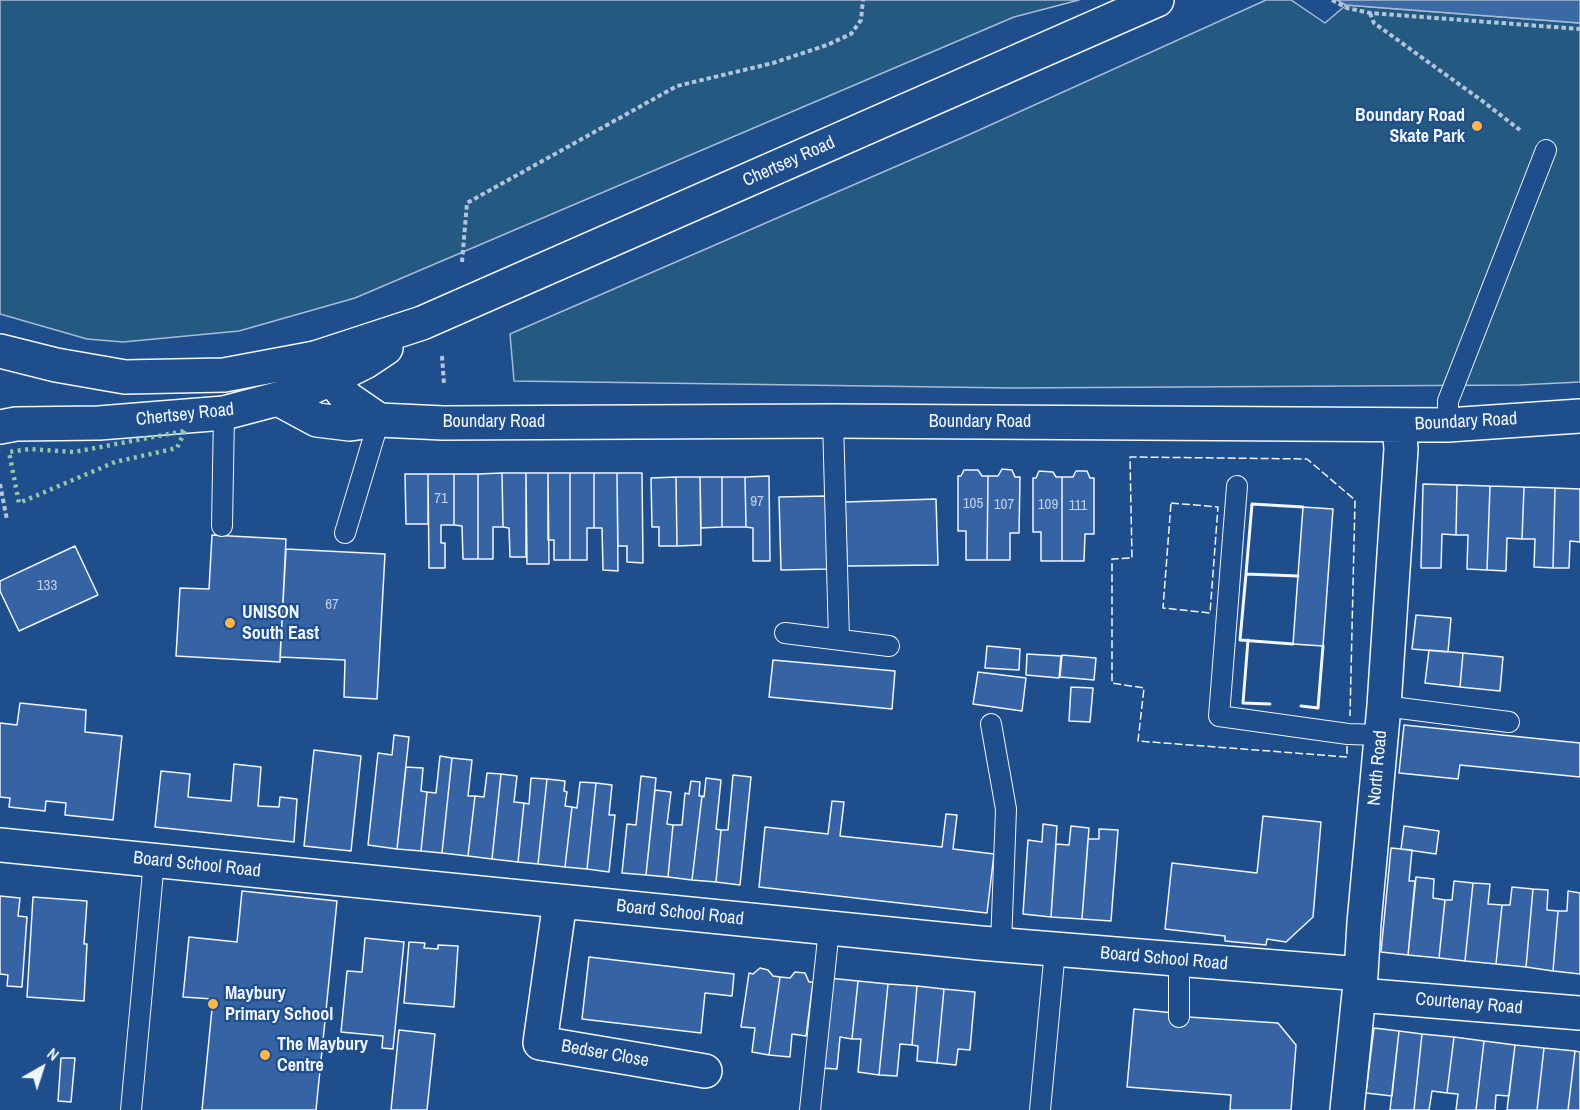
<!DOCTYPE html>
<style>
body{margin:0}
#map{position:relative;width:1580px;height:1110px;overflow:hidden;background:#1f4e8c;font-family:"Archivo Narrow",sans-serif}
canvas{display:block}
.north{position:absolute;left:12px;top:1038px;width:60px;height:60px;-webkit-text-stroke:4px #1f4e8c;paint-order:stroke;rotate:39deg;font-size:16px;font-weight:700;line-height:24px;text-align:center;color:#f2f6ff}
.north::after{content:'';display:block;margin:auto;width:21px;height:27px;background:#f2f6ff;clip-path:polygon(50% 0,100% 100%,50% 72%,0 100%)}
</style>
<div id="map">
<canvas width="1580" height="1110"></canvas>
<div class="north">N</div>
</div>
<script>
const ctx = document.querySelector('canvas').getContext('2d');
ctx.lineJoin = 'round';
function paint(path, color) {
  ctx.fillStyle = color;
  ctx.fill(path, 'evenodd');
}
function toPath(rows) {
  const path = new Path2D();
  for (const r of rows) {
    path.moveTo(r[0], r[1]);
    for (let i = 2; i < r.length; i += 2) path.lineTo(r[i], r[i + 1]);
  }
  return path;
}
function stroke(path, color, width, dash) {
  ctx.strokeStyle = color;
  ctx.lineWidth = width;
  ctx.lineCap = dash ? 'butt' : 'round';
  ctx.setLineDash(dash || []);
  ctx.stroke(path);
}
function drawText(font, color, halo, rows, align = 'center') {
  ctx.font = font + ' "Archivo Narrow",sans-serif';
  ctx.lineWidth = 4.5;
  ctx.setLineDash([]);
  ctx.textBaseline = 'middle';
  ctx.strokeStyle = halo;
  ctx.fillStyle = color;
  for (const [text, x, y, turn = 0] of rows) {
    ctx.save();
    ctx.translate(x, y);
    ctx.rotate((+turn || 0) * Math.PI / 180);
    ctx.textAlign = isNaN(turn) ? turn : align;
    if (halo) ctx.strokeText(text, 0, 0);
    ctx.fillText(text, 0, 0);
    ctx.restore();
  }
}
const green = toPath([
 [0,0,1079,0,1014,17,355,298,239,331,123,342,87,339,0,314,0,0],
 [1266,0,1291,0,1325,23,1346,5,1580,23,1580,382,1519,385,1012,388,514,381,510,334,966,136,1266,0]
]);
const water = toPath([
 [1337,0,1580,0,1580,23,1346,5,1337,0]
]);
const building = toPath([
 [1002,469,1012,470,1015,477,1020,477,1019,533,1010,533,1010,560,987,560,988,476,998,476,1002,469],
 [964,470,978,470,982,476,988,476,987,560,966,560,966,531,958,531,958,476,961,476,964,470],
 [1039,471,1053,472,1056,477,1062,477,1062,561,1041,561,1041,532,1033,532,1033,478,1036,478,1039,471],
 [1076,471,1087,471,1090,478,1094,478,1094,534,1085,534,1084,561,1062,561,1062,477,1073,477,1076,471],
 [502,473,526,473,526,557,510,557,509,528,503,527,502,473],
 [502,473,503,527,493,527,493,559,478,559,478,474,502,473],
 [526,473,548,473,549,564,527,564,526,473],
 [548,473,570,473,570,560,554,560,554,540,548,540,548,473],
 [570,473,594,473,594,528,587,528,587,560,570,560,570,473],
 [594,473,617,473,618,571,603,570,602,528,594,528,594,473],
 [617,473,642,473,643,563,627,562,627,546,618,546,617,473],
 [405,474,428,474,428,524,406,524,405,474],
 [428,474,454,474,454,525,441,525,441,543,445,543,445,568,429,568,428,474],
 [454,474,478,474,478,559,463,559,462,526,454,525,454,474],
 [769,476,770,561,753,561,753,528,746,527,745,477,769,476],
 [676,477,700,477,701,545,677,546,676,477],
 [676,477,677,546,659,546,659,527,652,527,651,478,676,477],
 [700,477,722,477,722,527,701,528,700,477],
 [722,477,745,477,746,527,722,527,722,477],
 [1423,484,1457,485,1456,535,1442,534,1441,568,1421,568,1423,484],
 [1457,485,1490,486,1487,570,1467,569,1468,535,1456,535,1457,485],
 [1490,486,1524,487,1522,539,1507,538,1506,571,1487,570,1490,486],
 [1524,487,1555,488,1553,568,1534,567,1535,539,1522,539,1524,487],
 [1555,488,1580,489,1580,542,1570,541,1569,568,1553,568,1555,488],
 [828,496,829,569,781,570,779,497,828,496],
 [936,499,938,565,847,566,845,502,936,499],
 [1303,507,1333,509,1323,646,1293,644,1303,507],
 [212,535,286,539,280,662,176,656,180,588,209,589,212,535],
 [75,546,98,595,19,631,0,591,0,581,75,546],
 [286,549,385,554,377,699,344,697,345,660,280,657,286,549],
 [1416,615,1451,618,1448,652,1412,649,1416,615],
 [987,646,1020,649,1019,670,985,668,987,646],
 [1429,650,1463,653,1460,687,1425,683,1429,650],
 [1463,653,1503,657,1500,691,1460,687,1463,653],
 [1027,654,1061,656,1059,678,1026,675,1027,654],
 [1062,655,1096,658,1094,680,1060,677,1062,655],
 [773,660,895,671,892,709,769,697,773,660],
 [978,672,1026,678,1022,711,973,704,978,672],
 [1071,687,1093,688,1090,722,1069,721,1071,687],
 [20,703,86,710,85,732,122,736,113,820,65,815,66,803,46,801,45,811,9,807,10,798,0,797,0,723,17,725,20,703],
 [1404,725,1580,743,1580,777,1460,765,1458,779,1399,773,1404,725],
 [394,735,409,737,397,849,368,845,378,753,392,755,394,735],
 [314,750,361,756,351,851,304,846,314,750],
 [440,756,452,758,442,853,421,851,427,792,436,793,440,756],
 [452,758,472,760,468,796,475,796,468,856,442,853,452,758],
 [234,764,261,767,258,806,279,807,280,797,297,799,294,842,155,827,161,771,190,774,188,797,231,801,234,764],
 [406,767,423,768,421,791,427,792,421,851,397,849,406,767],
 [487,773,501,774,492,859,468,856,475,796,484,797,487,773],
 [501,774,517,776,514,802,524,803,518,862,492,859,501,774],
 [733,775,751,777,740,885,716,882,721,830,728,830,733,775],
 [641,776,656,778,646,875,622,873,627,824,636,825,641,776],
 [531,778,547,779,538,864,518,862,524,803,529,804,531,778],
 [706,778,721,780,716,829,721,830,716,882,692,880,702,796,704,797,706,778],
 [547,779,565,781,564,791,567,792,565,806,572,807,565,867,538,864,547,779],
 [691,781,700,782,699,796,702,796,692,880,668,877,673,825,682,825,685,793,689,794,691,781],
 [580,782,596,783,587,869,565,867,572,807,577,808,580,782],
 [596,783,612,785,609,815,615,815,609,872,587,869,596,783],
 [655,790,671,792,667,824,673,825,668,877,646,875,655,790],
 [832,801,844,802,840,836,942,847,946,814,957,815,953,849,994,854,987,913,759,887,765,827,828,834,832,801],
 [1263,816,1321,822,1313,917,1286,942,1267,939,1266,945,1225,941,1225,936,1165,929,1172,863,1257,873,1263,816],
 [1043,824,1057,826,1051,917,1023,914,1028,840,1042,842,1043,824],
 [1071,826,1089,828,1082,919,1051,917,1056,844,1069,845,1071,826],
 [1404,826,1439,831,1436,854,1401,849,1404,826],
 [1099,829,1118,830,1111,921,1082,919,1088,839,1099,839,1099,829],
 [1391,848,1412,850,1409,881,1415,881,1408,955,1381,952,1391,848],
 [1416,877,1434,879,1433,898,1445,900,1439,958,1408,955,1416,877],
 [1454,881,1473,883,1465,961,1439,958,1445,900,1452,900,1454,881],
 [1473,883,1490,884,1488,904,1502,905,1496,964,1465,961,1473,883],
 [1512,887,1533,889,1526,967,1496,964,1502,905,1510,905,1512,887],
 [1533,889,1548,890,1547,910,1558,911,1553,971,1526,967,1533,889],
 [242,891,337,901,316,1110,202,1110,213,999,183,997,189,937,237,942,242,891],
 [1568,891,1580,893,1580,974,1553,971,1558,911,1567,911,1568,891],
 [0,896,20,898,18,916,27,917,22,987,7,986,8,975,0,974,0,896],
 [33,897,87,901,84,944,87,944,84,1001,27,997,33,897],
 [365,938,404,942,393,1049,382,1048,383,1036,341,1032,347,971,362,972,365,938],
 [409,942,425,943,424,948,438,949,438,945,458,946,454,1007,404,1003,409,942],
 [589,957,734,974,732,996,705,993,701,1033,582,1019,589,957],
 [760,968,768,970,773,976,780,977,769,1055,752,1052,755,1028,741,1027,749,973,753,974,760,968],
 [795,972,805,973,809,982,813,982,806,1036,792,1034,790,1057,769,1055,780,977,790,978,795,972],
 [829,978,858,981,852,1039,840,1037,837,1069,820,1068,829,978],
 [858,981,888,984,879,1075,858,1072,861,1039,852,1039,858,981],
 [888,984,917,986,912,1045,900,1044,897,1076,879,1075,888,984],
 [917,986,944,989,937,1063,917,1061,918,1046,912,1045,917,986],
 [944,989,975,992,970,1050,958,1049,956,1065,937,1063,944,989],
 [1134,1009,1174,1013,1173,1016,1278,1023,1296,1045,1291,1110,1230,1110,1231,1095,1127,1087,1134,1009],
 [1374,1028,1399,1031,1392,1096,1366,1093,1374,1028],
 [399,1030,435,1034,427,1110,391,1110,399,1030],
 [1399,1031,1422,1034,1414,1110,1390,1110,1399,1031],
 [1422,1034,1454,1037,1447,1093,1432,1091,1429,1110,1414,1110,1422,1034],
 [1454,1037,1484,1041,1476,1110,1456,1110,1458,1094,1447,1093,1454,1037],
 [1484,1041,1515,1045,1509,1096,1496,1095,1495,1110,1476,1110,1484,1041],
 [1515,1045,1544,1048,1537,1110,1507,1110,1515,1045],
 [1544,1048,1575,1051,1568,1110,1537,1110,1544,1048],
 [1575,1051,1580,1052,1580,1110,1568,1110,1575,1051],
 [61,1058,75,1058,71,1102,58,1101,61,1058]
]);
const path = toPath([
 [1332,0,1347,8,1370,13,1580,29],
 [1370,13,1374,23,1481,100,1520,130],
 [462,262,467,203,677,86,773,63,827,45,851,34,861,20,863,0],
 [442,356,444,384],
 [0,484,7,520]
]);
const lane = toPath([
 [833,421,839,639],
 [1448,425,1448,401,1546,150],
 [1237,486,1219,716,1348,734,1381,735],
 [222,526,224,413],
 [345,533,379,420],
 [785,633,889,646],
 [1384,706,1509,722],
 [991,724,1006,809,1001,945],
 [1179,960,1179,1017],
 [131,1110,154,861],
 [810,1110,829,929],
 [1040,1110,1055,950]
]);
const street = toPath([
 [315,358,347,398,379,420],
 [278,399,317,420,350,424,379,420,443,423,833,421,1448,425,1580,416],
 [0,845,980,943,1361,974],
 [560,901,540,1043,705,1071],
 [1359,995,1580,1013],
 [1347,1110,1361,974,1364,923,1384,706,1401,449,1399,425]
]);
const primary = toPath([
 [0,351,56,365,125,377,224,375,315,358,422,323,1157,0],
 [0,427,16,424,99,423,224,413,296,394,331,379,365,362,386,348]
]);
const hedge = toPath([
 [185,431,177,448,115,462,19,503,9,452,30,449,74,452,185,431]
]);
const fence = toPath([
 [1171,503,1218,507,1210,613,1163,608,1171,503],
 [1347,746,1347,757,1138,741,1144,688,1112,683,1112,559,1132,558,1130,457,1307,459,1355,500,1350,716]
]);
const wall = toPath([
 [1246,574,1240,640,1293,644],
 [1298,576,1246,574,1252,504,1303,507],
 [1248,640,1243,703,1270,704],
 [1301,706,1318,708,1323,646]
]);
const markers = [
 [1477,126,6,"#ffb74d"],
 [230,623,6,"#ffb74d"],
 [213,1004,6,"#ffb74d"],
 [265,1055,6,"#ffb74d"]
];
const numberNames = [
 ["71",441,499],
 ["97",757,502],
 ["105",973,504],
 ["107",1004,505],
 ["109",1048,505],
 ["111",1078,506],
 ["133",47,586],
 ["67",332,605]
];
const poiNames = [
 ["Boundary Road",1465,116,"right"],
 ["Skate Park",1465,137,"right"],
 ["UNISON",242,613],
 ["South East",242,634],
 ["Maybury",225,994],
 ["Primary School",225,1015],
 ["The Maybury",277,1045],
 ["Centre",277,1066]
];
const streetNames = [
 ["Chertsey Road",789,162,-24],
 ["Chertsey Road",185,415,-6],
 ["Boundary Road",494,422],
 ["Boundary Road",980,422],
 ["Boundary Road",1466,422,-3],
 ["North Road",1378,768,-85],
 ["Board School Road",197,865,6],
 ["Board School Road",680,913,6],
 ["Board School Road",1164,959,5],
 ["Courtenay Road",1469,1004,5],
 ["Bedser Close",605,1054,10]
];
paint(green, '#245a82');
stroke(green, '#a8bbd7', 1.5);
paint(water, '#3b69a3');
stroke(water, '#a8bbd7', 1.5);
paint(building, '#3563a3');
stroke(building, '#f2f6ff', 1.5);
stroke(lane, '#f2f6ff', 22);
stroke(street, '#f2f6ff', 36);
stroke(primary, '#f2f6ff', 36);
stroke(path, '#b3c4dc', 4, [4.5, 3]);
stroke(lane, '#1f4e8c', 20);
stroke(street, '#1f4e8c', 33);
stroke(primary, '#1f4e8c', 33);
stroke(hedge, '#97c8a6', 4.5, [3, 4.5]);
stroke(fence, '#f2f6ff', 1.5, [8, 3]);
stroke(wall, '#f2f6ff', 3);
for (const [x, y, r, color] of markers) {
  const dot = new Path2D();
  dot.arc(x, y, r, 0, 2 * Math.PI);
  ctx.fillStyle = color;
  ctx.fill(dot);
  stroke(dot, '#1f4e8c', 2);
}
drawText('15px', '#c3d1e8', null, numberNames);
drawText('bold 18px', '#f2f6ff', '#1f4e8c', poiNames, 'left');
drawText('18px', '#f2f6ff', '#1f4e8c', streetNames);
</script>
